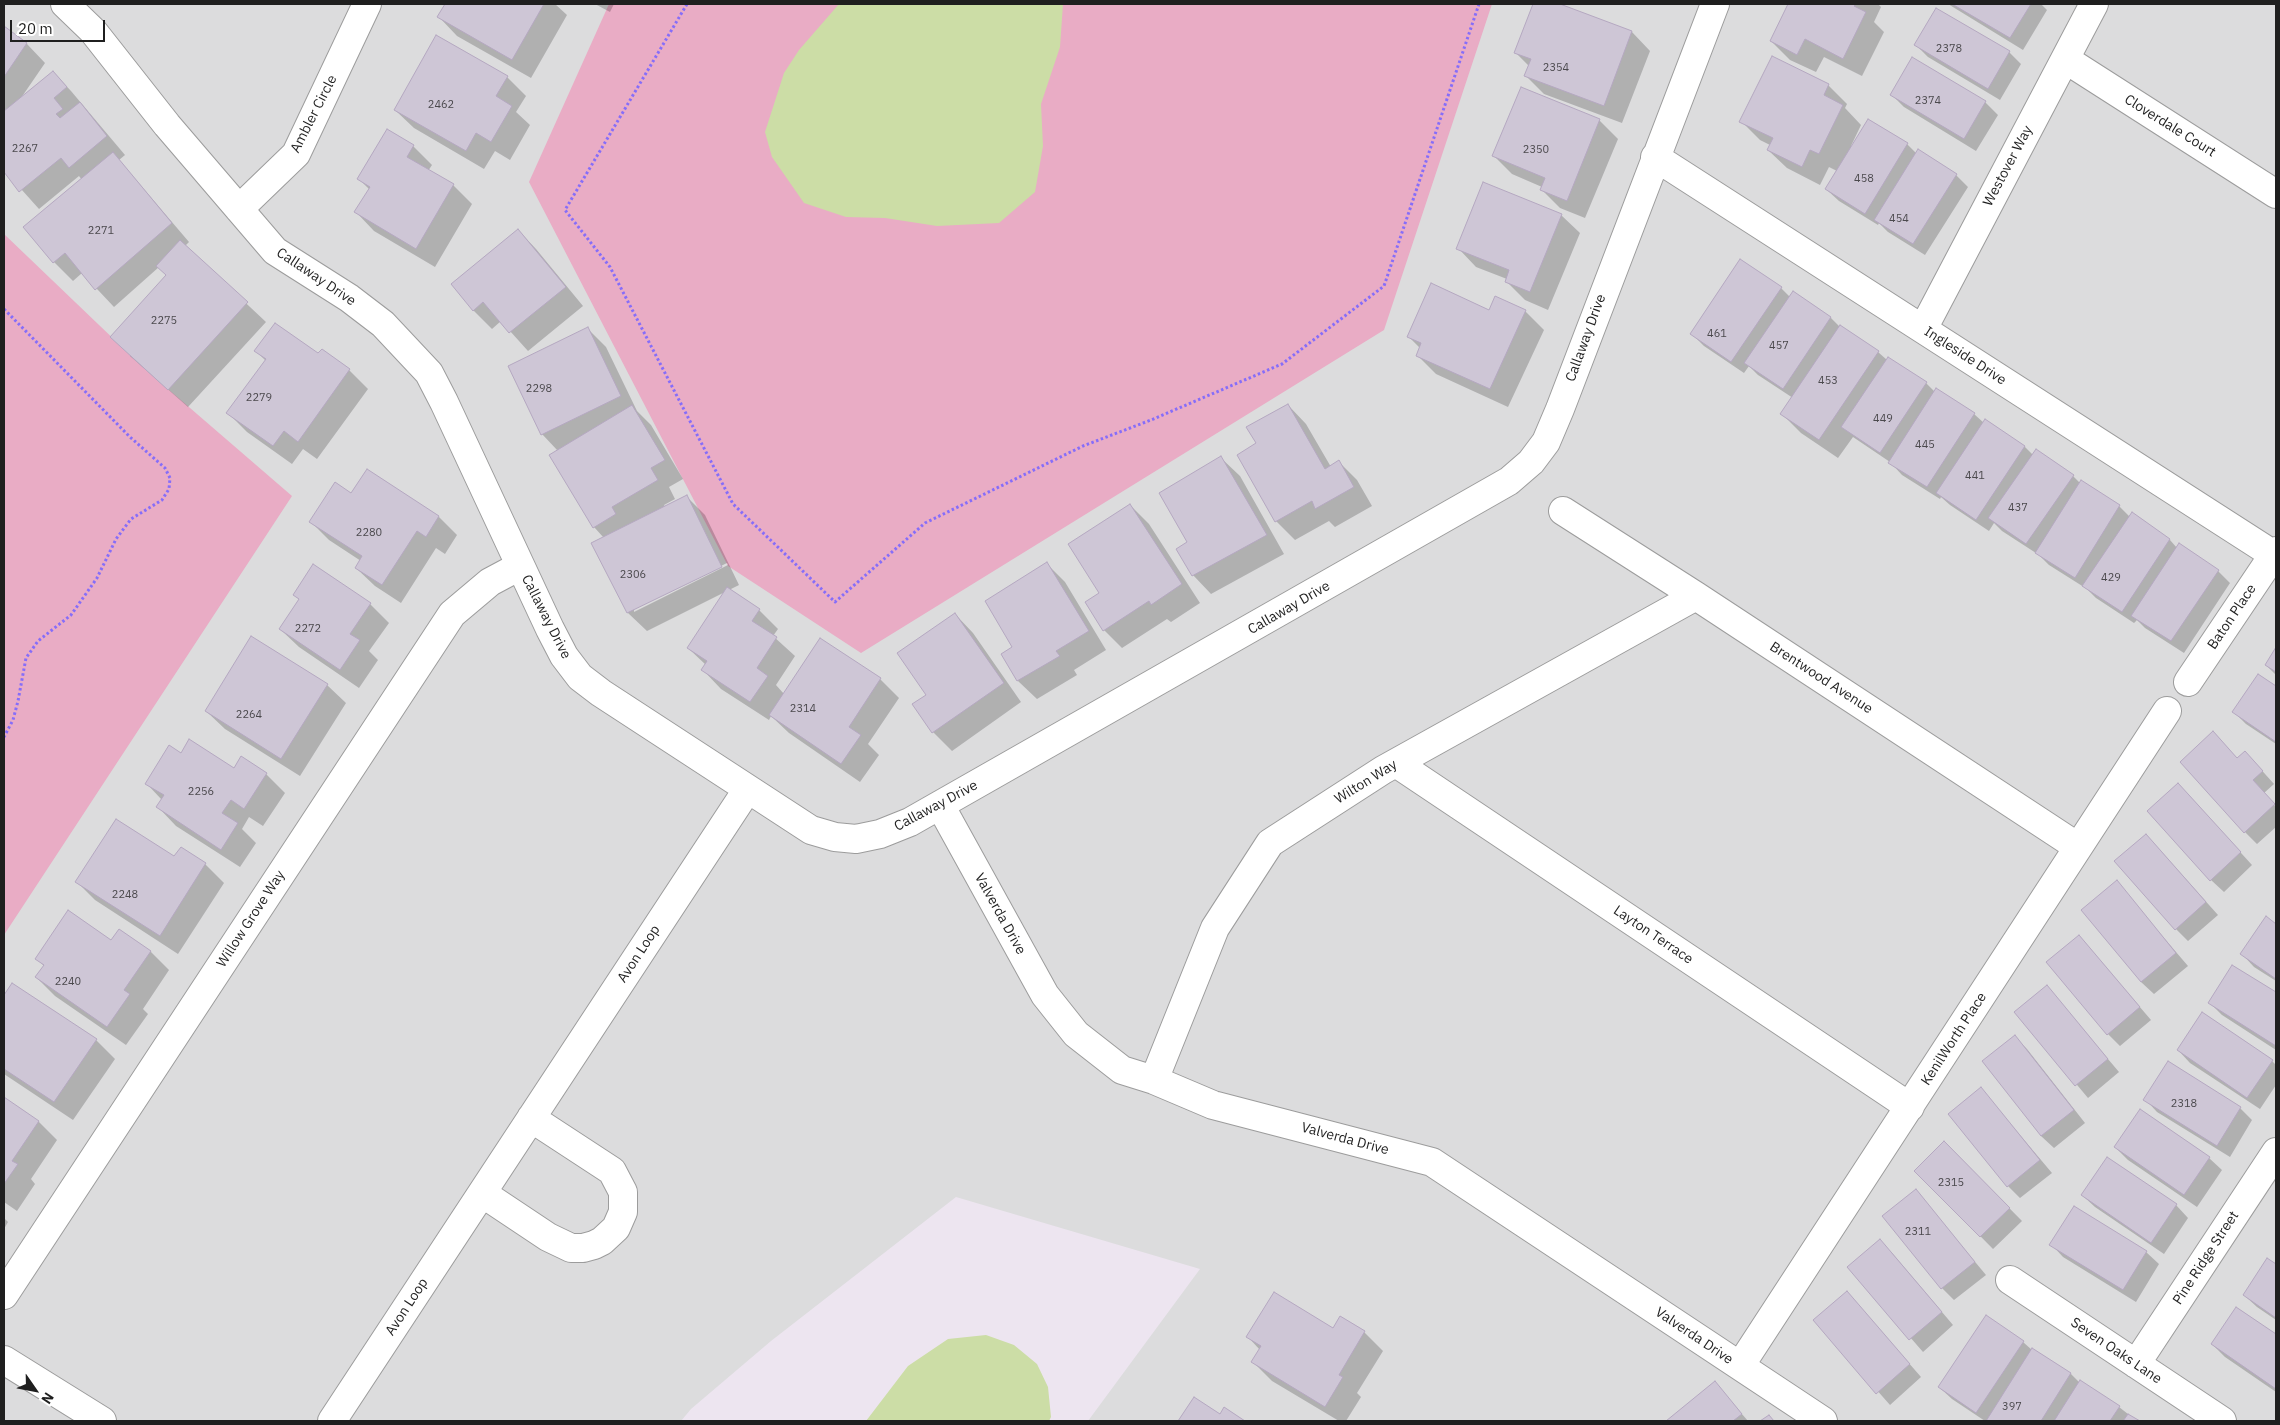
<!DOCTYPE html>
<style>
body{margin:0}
#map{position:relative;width:2280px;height:1425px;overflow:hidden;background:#ede5f0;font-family:"IBM Plex Sans",sans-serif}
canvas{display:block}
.frame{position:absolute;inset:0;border:5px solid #1f1f1f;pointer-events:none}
.north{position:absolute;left:10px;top:1365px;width:50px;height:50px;-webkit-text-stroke:4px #fff;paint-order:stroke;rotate:123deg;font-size:14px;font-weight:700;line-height:20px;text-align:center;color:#1f1f1f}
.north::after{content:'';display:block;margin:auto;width:18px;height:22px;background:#1f1f1f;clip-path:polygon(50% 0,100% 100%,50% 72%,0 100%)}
.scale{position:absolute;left:10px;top:20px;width:95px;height:22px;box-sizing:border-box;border:2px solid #1f1f1f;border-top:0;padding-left:6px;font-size:15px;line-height:18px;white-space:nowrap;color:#1f1f1f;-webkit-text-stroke:4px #fff;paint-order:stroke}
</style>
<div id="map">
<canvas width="2280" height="1425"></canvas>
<div class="frame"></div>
<div class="north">N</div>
<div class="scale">20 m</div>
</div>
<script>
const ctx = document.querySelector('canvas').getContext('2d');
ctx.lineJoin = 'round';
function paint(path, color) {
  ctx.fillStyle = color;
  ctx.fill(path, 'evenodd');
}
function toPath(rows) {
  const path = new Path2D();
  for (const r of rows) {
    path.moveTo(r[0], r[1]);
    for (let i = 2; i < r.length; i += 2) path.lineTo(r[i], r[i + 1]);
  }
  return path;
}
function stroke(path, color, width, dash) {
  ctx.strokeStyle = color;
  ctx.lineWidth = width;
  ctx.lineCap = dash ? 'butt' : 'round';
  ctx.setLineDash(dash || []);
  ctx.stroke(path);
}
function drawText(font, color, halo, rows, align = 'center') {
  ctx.font = font + ' "IBM Plex Sans",sans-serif';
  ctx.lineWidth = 4.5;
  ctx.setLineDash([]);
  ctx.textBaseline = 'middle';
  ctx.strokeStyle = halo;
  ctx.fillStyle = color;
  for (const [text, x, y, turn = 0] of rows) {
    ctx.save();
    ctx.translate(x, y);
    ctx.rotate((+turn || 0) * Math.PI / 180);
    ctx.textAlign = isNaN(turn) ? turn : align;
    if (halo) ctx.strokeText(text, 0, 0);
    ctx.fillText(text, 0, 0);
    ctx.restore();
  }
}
const residential = toPath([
 [4,4,2276,4,2276,1421,1088,1421,1200,1269,956,1197,771,1341,691,1409,681,1421,4,1421]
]);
const grass = toPath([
 [609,4,1492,4,1384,330,861,653,728,566,529,182],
 [4,234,146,370,292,496,4,935]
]);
const water = toPath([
 [839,4,1063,4,1060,47,1041,104,1043,146,1035,192,999,223,937,226,885,218,846,217,804,203,772,157,765,132,784,73,799,50],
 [986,1335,1014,1345,1037,1364,1048,1387,1051,1417,1049,1421,866,1421,908,1366,948,1339]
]);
const shadow = toPath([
 [446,4,555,4,567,15,531,78,457,36,439,17],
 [595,4,614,4,610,12],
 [1534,4,1556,4,1632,32,1650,51,1622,123,1544,94,1526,76,1530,67,1515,52],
 [1790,4,1878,4,1881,7,1874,22,1884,32,1862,76,1824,57,1816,72,1790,60,1771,41],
 [1948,4,2041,4,2047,10,2023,50],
 [4,28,27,44,45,63,21,98,53,72,71,91,125,155,119,160,189,242,185,246,266,322,188,407,130,356,168,276,159,267,114,307,82,273,73,281,54,262,25,227,82,180,79,176,39,209,4,170],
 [1916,45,2009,52,2021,64,2000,100,1928,57],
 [1913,59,1985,102,1998,115,1976,151,1904,107,1891,94],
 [507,77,526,96,516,112,530,125,510,160,495,151,484,169,414,128,395,110],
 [1828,85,1847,104,1845,108,1861,125,1851,146,1852,147,1869,120,1907,144,1917,154,1956,175,1968,187,1925,255,1888,232,1879,223,1878,225,1839,201,1826,189,1837,171,1829,167,1820,185,1787,168,1768,150,1770,145,1760,140,1741,121],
 [1521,89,1600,121,1618,139,1585,218,1560,208,1541,189,1542,187,1512,174,1494,156],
 [387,130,413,146,432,165,428,171,453,185,472,204,435,267,374,231,356,212,370,190,358,178],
 [1561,215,1580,233,1548,310,1525,300,1506,281,1507,279,1476,267,1458,248],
 [518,230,536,249,583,306,528,351,501,321,492,329,473,310],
 [1781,288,1790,297,1793,292,1831,318,1840,327,1878,352,1887,360,1926,383,1935,392,1974,414,1984,423,2025,447,2033,455,2073,476,2080,483,2119,506,2130,517,2132,514,2170,540,2177,548,2218,571,2230,583,2184,653,2145,628,2137,620,2134,623,2096,598,2087,589,2049,565,2039,555,2002,531,1994,523,1989,531,1950,505,1941,497,1940,499,1902,475,1890,462,1853,437,1838,458,1801,433,1782,414,1793,398,1758,375,1749,366,1744,373,1704,346,1692,334],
 [1525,311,1544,330,1508,407,1436,374,1417,355,1420,348,1408,336,1490,312],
 [588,329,606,347,637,411,651,425,683,479,669,487,675,499,664,505,665,507,686,496,705,515,739,585,729,590,759,610,778,629,773,636,795,656,776,685,784,694,880,679,899,698,868,744,879,755,860,782,789,733,771,716,769,720,721,689,703,670,706,665,688,648,725,592,647,631,628,613,593,543,604,538,594,527,551,455,558,451,542,434],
 [727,563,728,565,634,612,634,609],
 [322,350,349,370,368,389,317,459,303,449,292,464,247,432,228,413,266,361,256,351,318,355],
 [1288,405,1306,424,1331,467,1339,462,1357,480,1372,506,1335,527,1329,521,1295,540,1276,521,1258,444],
 [1221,458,1240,476,1284,554,1211,594,1193,575,1188,543],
 [352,494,439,517,457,535,445,554,436,548,401,603,375,586,356,568,361,561,329,540,311,522],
 [1130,505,1149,524,1200,603,1171,622,1167,619,1122,648,1104,630,1101,594],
 [1047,564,1065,582,1106,650,1074,670,1077,675,1037,699,1018,681,1003,654,1014,647],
 [313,566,370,604,389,623,369,651,378,660,359,688,299,647,280,629,300,600,294,595],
 [955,614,973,633,1021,702,952,751,933,732,914,705,928,695],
 [2276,649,2276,675,2266,665],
 [2258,676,2276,688,2276,744,2246,724,2234,712],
 [327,685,346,703,300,776,225,729,206,711],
 [181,754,234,769,241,758,266,774,285,793,263,826,249,817,242,829,256,843,240,867,176,826,158,807,162,800,147,784],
 [2238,759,2257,765,2274,784,2264,793,2276,807,2276,827,2257,844,2245,832],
 [2190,797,2252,865,2224,892,2211,880],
 [181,848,205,864,224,883,178,954,95,900,77,882,175,858],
 [2158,848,2218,915,2188,941,2176,929],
 [2116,882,2188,966,2154,994,2141,982],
 [2266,918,2276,925,2276,981,2254,967,2242,954],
 [2079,936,2151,1020,2120,1046,2108,1034],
 [112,941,151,952,169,970,143,1009,148,1014,126,1045,55,996,36,977,44,966,36,958],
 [2233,966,2276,994,2276,1050,2222,1015,2210,1003],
 [12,984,96,1040,115,1059,73,1120,4,1074,4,997],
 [2047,987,2119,1072,2088,1098,2016,1012],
 [2015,1037,2027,1049,2085,1123,2054,1148,2041,1136],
 [2178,1050,2272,1061,2276,1065,2276,1085,2260,1109,2190,1063],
 [1981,1089,2052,1173,2020,1198,2008,1186],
 [4,1098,39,1122,57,1140,31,1179,35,1184,17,1211,4,1202],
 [2145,1099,2240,1108,2252,1120,2230,1157,2157,1112],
 [2140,1111,2209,1158,2222,1170,2197,1207,2128,1160,2115,1147],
 [1944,1142,2022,1221,1993,1249,1916,1171],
 [1916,1191,1986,1275,1954,1300,1942,1288],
 [2082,1195,2176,1205,2188,1218,2164,1254,2095,1207],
 [2074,1207,2146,1252,2159,1264,2136,1302,2063,1257,2051,1244],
 [4,1218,8,1222,4,1229],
 [1892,1253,1953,1325,1923,1352,1849,1267],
 [2268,1260,2276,1266,2276,1320,2257,1307,2244,1295],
 [1847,1292,1921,1377,1890,1405,1815,1320],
 [2237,1308,2276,1335,2276,1392,2225,1357,2212,1344],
 [1333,1329,1364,1332,1383,1351,1357,1393,1361,1397,1346,1421,1339,1421,1272,1381,1253,1362,1260,1350,1248,1337],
 [2023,1342,2032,1350,2071,1374,2080,1383,2119,1407,2137,1421,1985,1421,1952,1399,1939,1387],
 [1715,1383,1748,1421,1668,1421],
 [1195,1399,1220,1416,1225,1409,1243,1421,1179,1421]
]);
const building = toPath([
 [445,4,544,4,512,60,437,17,445,4],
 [1533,4,1560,4,1632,31,1604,106,1524,76,1531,59,1514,53,1533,4],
 [1788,4,1856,4,1854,6,1866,12,1843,59,1805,39,1797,55,1770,41,1788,4],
 [1952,4,2031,4,2010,38,1952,4],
 [1936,8,2010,51,1988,89,1914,45,1936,8],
 [4,26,27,43,4,77,4,26],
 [436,35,508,76,496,96,512,106,491,142,476,133,466,151,394,110,436,35],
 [1772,56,1829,84,1824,95,1843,105,1819,154,1810,150,1802,167,1767,150,1773,138,1739,122,1772,56],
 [1912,57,1986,101,1964,139,1890,95,1912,57],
 [53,71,67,87,54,98,63,109,56,114,60,118,80,102,107,136,69,168,61,158,19,192,4,172,4,111,53,71],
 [1521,87,1600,119,1567,201,1540,190,1545,178,1492,156,1521,87],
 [1868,119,1908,143,1865,214,1825,189,1868,119],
 [387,129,414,145,407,157,454,184,416,249,354,212,370,187,357,179,387,129],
 [1918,149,1957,174,1913,244,1874,220,1918,149],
 [113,152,172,223,95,290,65,253,53,263,23,227,113,152],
 [1483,182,1562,214,1530,292,1505,282,1509,270,1456,249,1483,182],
 [518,229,566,287,509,333,483,302,473,311,451,284,518,229],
 [180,240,248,302,168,390,110,337,166,275,156,266,180,240],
 [1740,259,1782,287,1731,362,1690,334,1740,259],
 [1431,283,1489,310,1495,296,1526,310,1490,389,1416,356,1421,343,1407,337,1431,283],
 [1793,291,1831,317,1783,389,1744,363,1793,291],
 [275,323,318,353,322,349,350,369,298,442,284,431,273,446,226,413,266,359,254,351,275,323],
 [1840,325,1879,351,1819,440,1780,414,1840,325],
 [588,327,621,396,541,435,508,366,588,327],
 [1888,357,1927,382,1880,453,1841,427,1888,357],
 [1936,388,1975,413,1927,487,1888,463,1936,388],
 [1288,404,1325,469,1339,460,1354,487,1315,509,1312,501,1275,522,1237,455,1256,443,1246,427,1288,404],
 [632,405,665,460,651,468,658,480,612,507,616,514,593,528,549,455,632,405],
 [1985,419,2025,446,1976,520,1936,493,1985,419],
 [2036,449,2074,475,2026,544,1988,518,2036,449],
 [1221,456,1267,535,1192,576,1176,549,1187,542,1159,493,1221,456],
 [367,469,439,516,426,537,417,531,382,585,355,568,362,556,309,522,335,482,351,493,367,469],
 [2081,480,2120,505,2075,578,2035,553,2081,480],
 [687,495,722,567,627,613,591,543,687,495],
 [1130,504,1182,584,1151,605,1149,601,1103,631,1085,602,1099,593,1068,544,1130,504],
 [2132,512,2170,539,2122,612,2082,586,2132,512],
 [2179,543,2219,570,2171,641,2131,616,2179,543],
 [1047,562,1089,631,1056,651,1060,656,1017,681,1001,654,1012,647,985,601,1047,562],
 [313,564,371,603,350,634,360,640,340,670,279,629,299,599,293,595,313,564],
 [727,587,760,609,752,621,777,637,757,668,768,676,750,702,701,670,707,661,687,648,727,587],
 [955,613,1004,683,932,733,912,704,926,695,897,653,955,613],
 [251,636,328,684,281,759,205,711,251,636],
 [820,638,881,678,849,727,861,735,841,764,769,715,820,638],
 [2276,647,2276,672,2265,665,2276,647],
 [2258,674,2276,686,2276,742,2232,712,2258,674],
 [2213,731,2237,758,2245,751,2263,771,2253,780,2275,804,2244,833,2180,762,2213,731],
 [189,739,234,768,241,756,267,773,244,809,231,800,222,813,238,823,221,850,156,807,164,795,145,784,169,745,181,753,189,739],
 [2178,783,2241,852,2210,881,2147,811,2178,783],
 [116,819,174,856,181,847,206,863,160,936,75,882,116,819],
 [2146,834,2206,902,2175,930,2114,861,2146,834],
 [2117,880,2176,953,2141,982,2081,910,2117,880],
 [68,910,111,940,119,929,151,951,124,990,130,994,107,1027,35,977,44,965,35,959,68,910],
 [2266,916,2276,924,2276,979,2240,954,2266,916],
 [2079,935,2140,1007,2107,1035,2046,962,2079,935],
 [2232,965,2276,992,2276,1046,2208,1003,2232,965],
 [12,983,97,1039,54,1102,4,1069,4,995,12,983],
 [2047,985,2108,1059,2075,1086,2014,1012,2047,985],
 [2202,1012,2273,1060,2247,1098,2177,1050,2202,1012],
 [2015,1035,2074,1110,2041,1136,1982,1061,2015,1035],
 [2168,1061,2241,1107,2217,1146,2143,1100,2168,1061],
 [1981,1087,2040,1160,2007,1187,1948,1114,1981,1087],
 [4,1097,39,1121,12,1161,18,1164,4,1184,4,1097],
 [2140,1109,2210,1157,2184,1195,2114,1147,2140,1109],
 [1944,1141,2010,1208,1980,1237,1914,1171,1944,1141],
 [2107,1157,2177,1204,2151,1243,2081,1195,2107,1157],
 [1916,1189,1975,1262,1941,1289,1882,1216,1916,1189],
 [2074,1206,2147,1251,2123,1290,2049,1245,2074,1206],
 [1880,1239,1942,1312,1909,1340,1847,1267,1880,1239],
 [2267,1258,2276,1264,2276,1318,2243,1295,2267,1258],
 [1847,1291,1910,1364,1876,1394,1813,1320,1847,1291],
 [1274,1292,1333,1328,1340,1316,1365,1331,1339,1375,1343,1377,1325,1407,1251,1362,1261,1346,1246,1337,1274,1292],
 [2236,1307,2276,1334,2276,1389,2211,1344,2236,1307],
 [1986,1315,2024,1341,1976,1413,1938,1387,1986,1315],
 [2032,1348,2071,1373,2041,1421,1986,1421,2032,1348],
 [2080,1380,2120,1406,2110,1421,2054,1421,2080,1380],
 [1715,1381,1742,1414,1733,1421,1666,1421,1715,1381],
 [1194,1397,1220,1414,1224,1407,1245,1421,1178,1421,1194,1397],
 [2128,1414,2140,1421,2123,1421,2128,1414],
 [1769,1415,1774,1421,1760,1421,1769,1415]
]);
const path = toPath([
 [687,4,565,210,610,267,733,504,835,602,925,523,1083,446,1151,420,1282,364,1384,286,1479,4],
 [4,309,130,437,165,468,170,478,169,489,162,500,131,519,116,539,97,578,71,615,38,641,26,658,18,701,13,720,4,737]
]);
const minor = toPath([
 [65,4,93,31,167,125,275,251,349,298,383,324,429,373,444,402,550,629,564,656,580,677,601,693,811,830,835,837,856,839,880,834,910,822,1509,481,1531,462,1546,442,1560,409,1715,4],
 [2065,59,2276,194],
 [1655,157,2274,555],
 [239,209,296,154,367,4],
 [1923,329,2094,4],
 [1563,511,1696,596,2078,847],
 [2188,682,2276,551],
 [1396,763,1910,1107],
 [940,805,1045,995,1076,1034,1122,1070,1154,1080,1213,1105,1432,1162,1823,1421],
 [1154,1080,1215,928,1270,843,1383,770,1696,596],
 [482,1193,548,1237,571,1248,583,1248,594,1245,602,1241,616,1228,623,1212,623,1192,612,1171,531,1118],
 [2010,1280,2222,1421],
 [4,1295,452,614,490,582,520,566],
 [4,1360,102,1421],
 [2136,1364,2276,1152],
 [1740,1366,2167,711],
 [332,1421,747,790]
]);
const numberNames = [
 ["2378",1949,49],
 ["2354",1556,68],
 ["2374",1928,101],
 ["2462",441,105],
 ["2267",25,149],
 ["2350",1536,150],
 ["458",1864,179],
 ["454",1899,219],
 ["2271",101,231],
 ["2275",164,321],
 ["461",1717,334],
 ["457",1779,346],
 ["453",1828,381],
 ["2298",539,389],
 ["2279",259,398],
 ["449",1883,419],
 ["445",1925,445],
 ["441",1975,476],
 ["437",2018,508],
 ["2280",369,533],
 ["2306",633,575],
 ["429",2111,578],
 ["2272",308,629],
 ["2314",803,709],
 ["2264",249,715],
 ["2256",201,792],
 ["2248",125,895],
 ["2240",68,982],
 ["2318",2184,1104],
 ["2315",1951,1183],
 ["2311",1918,1232],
 ["397",2012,1407]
];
const streetNames = [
 ["Ambler Circle",314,114,-63],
 ["Cloverdale Court",2170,126,32],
 ["Westover Way",2008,166,-62],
 ["Callaway Drive",316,277,34],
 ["Callaway Drive",1586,338,-70],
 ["Ingleside Drive",1965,356,33],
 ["Callaway Drive",1289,608,-30],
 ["Callaway Drive",546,617,63],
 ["Baton Place",2232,617,-56],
 ["Brentwood Avenue",1821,678,33],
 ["Wilton Way",1366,782,-32],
 ["Callaway Drive",936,806,-28],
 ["Valverda Drive",1000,914,61],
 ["Willow Grove Way",251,919,-57],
 ["Layton Terrace",1653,935,34],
 ["Avon Loop",639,954,-57],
 ["KenilWorth Place",1954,1039,-57],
 ["Valverda Drive",1345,1139,15],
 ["Pine Ridge Street",2206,1258,-57],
 ["Avon Loop",407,1307,-57],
 ["Valverda Drive",1694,1336,34],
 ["Seven Oaks Lane",2116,1351,34]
];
paint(residential, '#dcdcdd');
paint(grass, '#e9acc5');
paint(water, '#ccdda6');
paint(shadow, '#0003');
paint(building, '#cec6d6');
stroke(building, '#b5a8c1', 1);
stroke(minor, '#9c9c9c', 30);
stroke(path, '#866df9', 3, [2.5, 2.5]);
stroke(minor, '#fff', 28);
drawText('11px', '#4b494d', null, numberNames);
drawText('14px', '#1f1f1f', '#fff', streetNames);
</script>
